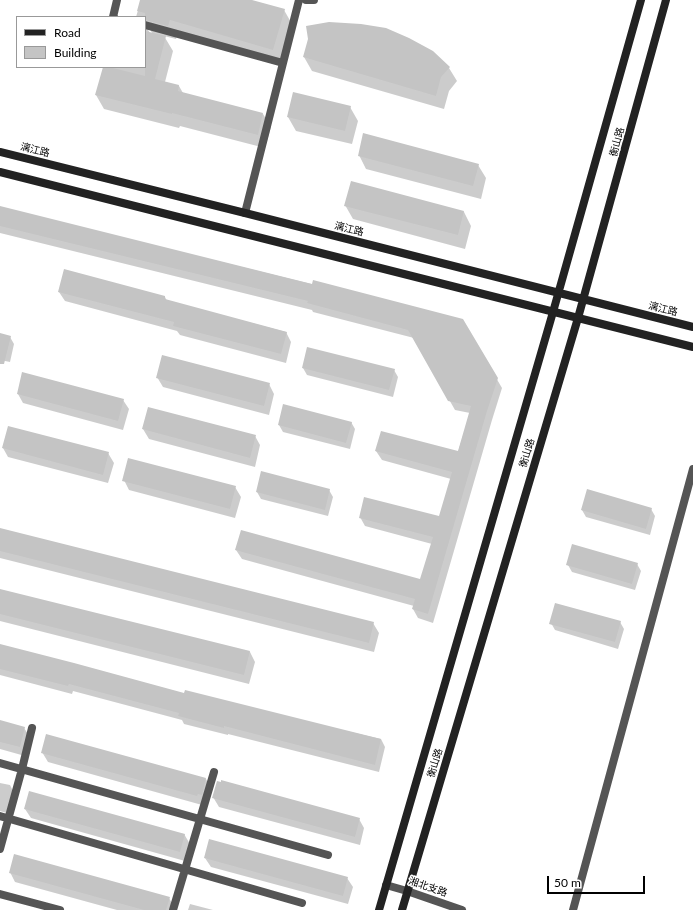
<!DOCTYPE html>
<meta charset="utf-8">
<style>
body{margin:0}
#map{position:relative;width:693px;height:910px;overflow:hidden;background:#fff;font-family:Lato,sans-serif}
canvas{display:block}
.legend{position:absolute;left:16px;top:16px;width:130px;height:52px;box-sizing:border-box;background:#fff;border:1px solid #999;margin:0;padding:5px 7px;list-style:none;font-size:12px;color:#000}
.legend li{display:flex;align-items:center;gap:8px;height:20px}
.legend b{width:20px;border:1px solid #999}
.scale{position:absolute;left:547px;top:876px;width:98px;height:18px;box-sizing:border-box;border:2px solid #000;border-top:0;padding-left:5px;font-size:12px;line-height:14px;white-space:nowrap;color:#000;-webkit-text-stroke:3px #fff;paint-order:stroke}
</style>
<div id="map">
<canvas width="693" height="910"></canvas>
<ul class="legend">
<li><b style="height:5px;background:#222"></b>Road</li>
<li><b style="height:11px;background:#c4c4c4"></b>Building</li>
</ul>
<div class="scale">50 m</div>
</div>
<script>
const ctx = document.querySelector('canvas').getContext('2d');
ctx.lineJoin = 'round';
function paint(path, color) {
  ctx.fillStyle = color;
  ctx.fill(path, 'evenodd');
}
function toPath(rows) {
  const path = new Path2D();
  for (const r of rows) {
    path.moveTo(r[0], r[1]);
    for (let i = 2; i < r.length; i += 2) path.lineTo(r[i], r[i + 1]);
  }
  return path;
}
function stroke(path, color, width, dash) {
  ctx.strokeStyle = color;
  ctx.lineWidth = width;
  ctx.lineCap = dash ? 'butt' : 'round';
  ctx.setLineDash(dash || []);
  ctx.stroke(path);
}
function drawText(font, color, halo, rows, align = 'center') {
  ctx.font = font + ' Lato,"Noto Sans SC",sans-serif';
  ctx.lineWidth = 3;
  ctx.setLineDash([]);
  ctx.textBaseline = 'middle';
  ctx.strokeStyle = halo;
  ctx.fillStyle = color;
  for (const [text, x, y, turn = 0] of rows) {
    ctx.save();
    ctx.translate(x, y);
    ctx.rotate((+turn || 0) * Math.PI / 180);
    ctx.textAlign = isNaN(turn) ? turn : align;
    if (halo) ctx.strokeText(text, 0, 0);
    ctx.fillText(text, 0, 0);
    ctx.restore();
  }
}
const shadow = toPath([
 [141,0,248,0,284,10,292,24,281,63,178,33,176,39,164,36,173,51,165,82,179,86,183,93,263,114,271,127,265,148,180,126,179,128,104,109,96,95,104,67,145,67,145,25,150,33,152,33,146,22,145,23,145,17,136,17],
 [304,57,449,68,457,81,449,91,444,109,312,71],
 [350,107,358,121,352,144,296,131,288,117],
 [359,155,478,165,486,178,481,199,366,169],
 [345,205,464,212,471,226,465,249,353,219],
 [0,208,463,321,502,388,492,420,433,623,418,618,413,609,414,606,242,559,236,550,421,581,432,544,365,526,360,517,440,517,451,479,382,460,376,451,458,452,470,413,455,410,414,338,313,312,312,310,0,233],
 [59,292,165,297,167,301,286,332,291,342,286,363,180,335,177,331,65,301],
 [0,334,10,337,14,344,10,362,0,360],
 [303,368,394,370,398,377,393,397,307,375],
 [157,377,269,384,274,394,269,415,163,387],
 [18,394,123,400,129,409,123,430,23,403],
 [351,422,355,429,350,449,283,432,279,425],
 [143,429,255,436,260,445,255,467,149,439],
 [3,448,108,453,114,463,108,483,8,457],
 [124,480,235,487,241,497,235,518,129,490],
 [329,490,333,497,328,516,261,499,257,492],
 [651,509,655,516,650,535,586,517,582,510],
 [0,529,373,623,379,633,374,652,0,558],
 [637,564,641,571,635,590,572,572,568,565],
 [0,590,250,652,255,662,249,684,0,621],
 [620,622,624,629,618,649,555,630,551,623],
 [0,645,185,694,381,739,385,747,379,772,228,734,228,735,184,724,182,720,73,691,72,694,0,675],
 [0,721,24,728,30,737,25,756,0,749],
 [42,752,206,779,211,789,202,805,48,762],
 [0,783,10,785,15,795,10,814,0,811],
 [213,797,359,819,364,828,360,845,219,807],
 [25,809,184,834,190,844,185,861,31,818],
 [205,858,347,878,353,887,348,904,211,867],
 [10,872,169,898,174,907,174,910,117,910,15,882],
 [190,904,213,910,188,910]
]);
const building = toPath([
 [140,0,252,0,285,9,273,50,170,20,168,26,145,20,145,13,137,11],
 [329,22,361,24,386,28,409,38,433,51,450,67,441,77,436,96,303,57,308,39,306,26],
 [145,31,166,36,155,79,179,85,178,91,263,113,258,135,172,113,172,114,95,95,103,67,109,67,145,76],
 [293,92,351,106,345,131,287,117],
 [363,133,479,164,473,186,358,156],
 [351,181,464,211,458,235,344,206],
 [0,206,312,284,313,280,463,319,498,378,487,411,428,614,412,609,415,599,235,550,241,530,420,579,433,537,359,518,364,497,439,516,452,472,375,451,381,431,458,451,471,406,448,401,408,330,307,303,308,301,0,226],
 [64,269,165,296,165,299,287,332,281,354,173,326,174,322,58,292],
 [0,333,11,336,4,364,0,364],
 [307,347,395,369,389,390,302,368],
 [162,355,270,383,264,406,156,378],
 [22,372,124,399,118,421,17,394],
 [283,404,352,422,346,443,278,425],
 [148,407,256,435,250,458,142,429],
 [8,426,109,452,103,475,2,448],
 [128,458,236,486,230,509,122,481],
 [261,471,330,489,325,510,256,492],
 [587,489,652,508,646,529,581,510],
 [0,528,374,622,369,643,0,551],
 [572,544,638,563,632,584,566,565],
 [0,589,250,651,244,675,0,614],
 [555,603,621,621,615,642,549,624],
 [0,644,74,663,184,693,185,690,381,739,375,765,224,726,224,728,178,716,179,713,69,684,68,686,0,669],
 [0,720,25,727,20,747,0,742],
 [46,734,206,778,202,795,198,794,197,796,41,753],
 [221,780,360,818,355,837,212,798,217,781,221,782],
 [29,791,185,834,180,852,24,809],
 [209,839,348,877,343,896,204,858],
 [14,854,170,897,166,910,144,910,9,873]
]);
const street = toPath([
 [306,0,314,0],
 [114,17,113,17,117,0],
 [145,25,283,63],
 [245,213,299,0],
 [0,763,328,855],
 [0,816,302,903],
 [0,849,22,769,32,728],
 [386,885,407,891,462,910],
 [0,894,60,910],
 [173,910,214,772],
 [573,910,693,469]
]);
const secondary = toPath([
 [0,152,245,213,693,327],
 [0,172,693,347],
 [379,910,553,312,641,0],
 [402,910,578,318,666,0]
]);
const streetNames = [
 ["衡山路",617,142,-75],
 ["漓江路",35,150,14],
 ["漓江路",349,229,14],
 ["漓江路",663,309,14],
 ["衡山路",527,453,-73],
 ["衡山路",435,763,-73],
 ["湘北支路",428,887,19]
];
paint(shadow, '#0003');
paint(building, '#c4c4c4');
stroke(street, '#555', 8);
stroke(secondary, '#222', 8);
drawText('10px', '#000', '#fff', streetNames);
</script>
